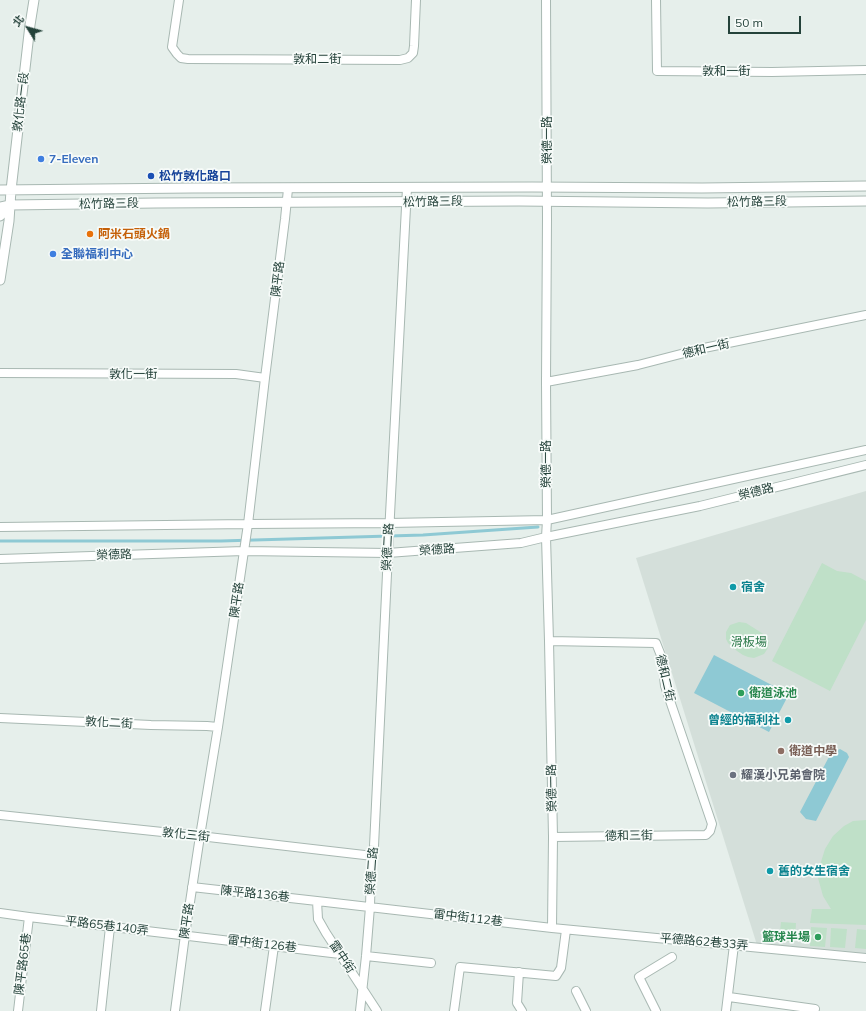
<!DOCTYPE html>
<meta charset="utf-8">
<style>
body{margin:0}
#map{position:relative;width:866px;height:1011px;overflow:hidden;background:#e6efeb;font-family:Mulish,"Noto Sans TC",sans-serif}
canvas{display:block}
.north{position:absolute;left:8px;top:8px;width:40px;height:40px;-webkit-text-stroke:3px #f7fbf9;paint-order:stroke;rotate:307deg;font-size:11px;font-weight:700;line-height:16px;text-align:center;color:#24423a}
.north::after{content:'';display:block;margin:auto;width:14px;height:18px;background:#24423a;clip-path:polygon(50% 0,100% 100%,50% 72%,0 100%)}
.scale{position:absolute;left:728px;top:16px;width:73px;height:18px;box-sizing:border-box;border:2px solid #24423a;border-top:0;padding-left:5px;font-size:12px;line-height:14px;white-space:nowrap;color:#24423a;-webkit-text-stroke:3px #f7fbf9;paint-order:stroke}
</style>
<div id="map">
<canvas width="866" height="1011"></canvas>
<div class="north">北</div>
<div class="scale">50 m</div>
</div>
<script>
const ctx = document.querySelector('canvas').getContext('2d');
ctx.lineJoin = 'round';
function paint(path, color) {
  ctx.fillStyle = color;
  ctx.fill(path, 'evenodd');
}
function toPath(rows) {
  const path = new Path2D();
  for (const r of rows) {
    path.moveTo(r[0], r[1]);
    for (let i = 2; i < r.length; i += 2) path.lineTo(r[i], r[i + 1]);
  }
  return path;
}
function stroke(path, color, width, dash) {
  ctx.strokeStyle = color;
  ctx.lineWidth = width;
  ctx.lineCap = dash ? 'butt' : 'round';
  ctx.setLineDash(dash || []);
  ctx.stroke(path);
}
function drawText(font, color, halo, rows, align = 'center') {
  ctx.font = font + ' Mulish,"Noto Sans TC",sans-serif';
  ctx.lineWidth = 3.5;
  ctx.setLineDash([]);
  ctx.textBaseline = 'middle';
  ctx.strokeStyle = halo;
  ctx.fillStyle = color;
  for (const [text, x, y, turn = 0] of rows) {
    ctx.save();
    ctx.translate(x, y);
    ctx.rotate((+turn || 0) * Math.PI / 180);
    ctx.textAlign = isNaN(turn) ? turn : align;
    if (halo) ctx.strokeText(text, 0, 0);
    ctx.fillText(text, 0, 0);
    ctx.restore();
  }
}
const built = toPath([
 [866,491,866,956,757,945,636,558]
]);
const green = toPath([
 [822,563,837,571,851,573,866,581,866,620,830,691,772,661],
 [739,622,746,623,765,635,769,641,768,648,764,654,754,658,748,657,743,655,737,651,728,643,726,639,726,632,730,625],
 [866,820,866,925,810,923,812,909,831,909,823,896,818,878,820,865,825,849,833,836,844,826,853,821],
 [781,922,796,923,795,942,779,941],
 [811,927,827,928,825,947,810,946],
 [831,928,847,929,845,948,830,947],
 [857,929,866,930,866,949,855,948]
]);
const water = toPath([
 [714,655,789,694,769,732,694,693],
 [840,749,847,753,849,757,816,821,806,819,800,812,831,753]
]);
const stream = toPath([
 [0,541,221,541,423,535,538,527]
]);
const minor = toPath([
 [179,0,172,47,177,54,181,58,188,59,400,60,408,58,413,53,414,46,416,0],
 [546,0,547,219,546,382,547,520,546,537,549,641,553,837,552,928],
 [656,0,657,71,772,72,866,70],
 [0,373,236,374,265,378],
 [546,382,638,365,704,348,866,315],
 [0,527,248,524,389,523,547,520,866,450],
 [0,559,244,551,388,553,521,543,546,537,700,506,866,465],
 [549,641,656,643,662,658,665,686,712,824,710,831,706,835,553,837],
 [0,718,151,725,207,726,218,727],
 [0,815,191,835,373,856],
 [192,887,317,901,552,928,866,958],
 [317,901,318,919,326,933,377,1011],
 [0,913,29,917,340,954],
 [366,956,431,963],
 [519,972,517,1003,522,1011],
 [576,991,586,1011],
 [729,997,815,1009,814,1011],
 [18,1011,29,917],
 [101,1011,110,927],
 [175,1011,185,935,200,836,218,727,248,524,265,378,285,219,288,189],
 [265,1011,274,946],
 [360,1011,366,956,370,907,371,865,374,846,388,553,407,188],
 [454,1011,460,967,556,976,561,968,566,930],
 [656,1011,639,977,672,957],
 [726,1011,734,945]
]);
const tertiary = toPath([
 [0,190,192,188,532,187,702,188,866,186],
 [0,207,10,205,156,203,519,201,708,203,866,201],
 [0,216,10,205],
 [0,280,9,221,11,190,30,25,34,0]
]);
const markers = [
 [41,159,4,"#3f7fe0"],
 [151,176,4,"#1a4fb4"],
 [90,234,4,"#e8710a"],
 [53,254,4,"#3f7fe0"],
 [733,587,4,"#0f9aa8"],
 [741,693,4,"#2e9e5b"],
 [788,720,4,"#0f9aa8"],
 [781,751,4,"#8d6e63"],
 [733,775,4,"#6b7280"],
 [770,871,4,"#0f9aa8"],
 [818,937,4,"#2e9e5b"]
];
const streetNames = [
 ["敦和二街",317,59],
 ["敦和一街",726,71],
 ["敦化路一段",21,102,-83],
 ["榮德一路",547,140,-90],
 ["松竹路三段",433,202,-1],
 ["松竹路三段",757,202,-1],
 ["松竹路三段",109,204,-1],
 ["陳平路",278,279,-83],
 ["德和一街",706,349,-13],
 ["敦化一街",133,374],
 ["榮德一路",546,464,-90],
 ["榮德路",756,492,-14],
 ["榮德二路",388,547,-87],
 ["榮德路",437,550,-4],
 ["榮德路",114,555,-2],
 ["陳平路",237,600,-82],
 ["德和二街",665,678,77],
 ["敦化二街",109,723,3],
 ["榮德一路",552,788,-91],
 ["敦化三街",186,835,6],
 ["德和三街",629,836,-1],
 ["榮德二路",372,871,-86],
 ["陳平路136巷",255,894,6],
 ["雷中街112巷",468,918,7],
 ["陳平路",187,921,-82],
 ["平路65巷140弄",107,926,7],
 ["平德路62巷33弄",704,942,5],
 ["雷中街126巷",262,944,7],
 ["雷中街",342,957,56],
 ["陳平路65巷",23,964,-83]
];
const shopNames = [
 ["7-Eleven",49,159],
 ["全聯福利中心",61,254]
];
const transitNames = [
 ["松竹敦化路口",159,176]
];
const foodNames = [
 ["阿米石頭火鍋",98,234]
];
const cultureNames = [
 ["宿舍",741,587],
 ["曾經的福利社",780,720,"right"],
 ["舊的女生宿舍",778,871]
];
const parkNames = [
 ["滑板場",749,642]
];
const leisureNames = [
 ["衛道泳池",749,693],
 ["籃球半場",810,937,"right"]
];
const educationNames = [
 ["衛道中學",789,751]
];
const worshipNames = [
 ["耀漢小兄弟會院",741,775]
];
paint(built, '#d4dfda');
paint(green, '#bfe0c8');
paint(water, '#8ec9d4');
stroke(stream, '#8ec9d4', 3);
stroke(minor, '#a8b8b2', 10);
stroke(tertiary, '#a8b8b2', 11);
stroke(minor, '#fff', 8);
stroke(tertiary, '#fff', 9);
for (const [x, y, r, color] of markers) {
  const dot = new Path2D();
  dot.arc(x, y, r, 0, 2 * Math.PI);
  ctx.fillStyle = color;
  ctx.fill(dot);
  stroke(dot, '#f7fbf9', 1.5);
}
drawText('12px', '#24423a', '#f7fbf9', streetNames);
drawText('bold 12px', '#366cbe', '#f7fbf9', shopNames, 'left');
drawText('bold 12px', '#164399', '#f7fbf9', transitNames, 'left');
drawText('bold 12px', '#c56008', '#f7fbf9', foodNames, 'left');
drawText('bold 12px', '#0d838f', '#f7fbf9', cultureNames, 'left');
drawText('12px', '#2d7a4b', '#f7fbf9', parkNames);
drawText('bold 12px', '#27864d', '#f7fbf9', leisureNames, 'left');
drawText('bold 12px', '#785e54', '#f7fbf9', educationNames, 'left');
drawText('bold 12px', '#5b616d', '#f7fbf9', worshipNames, 'left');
</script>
